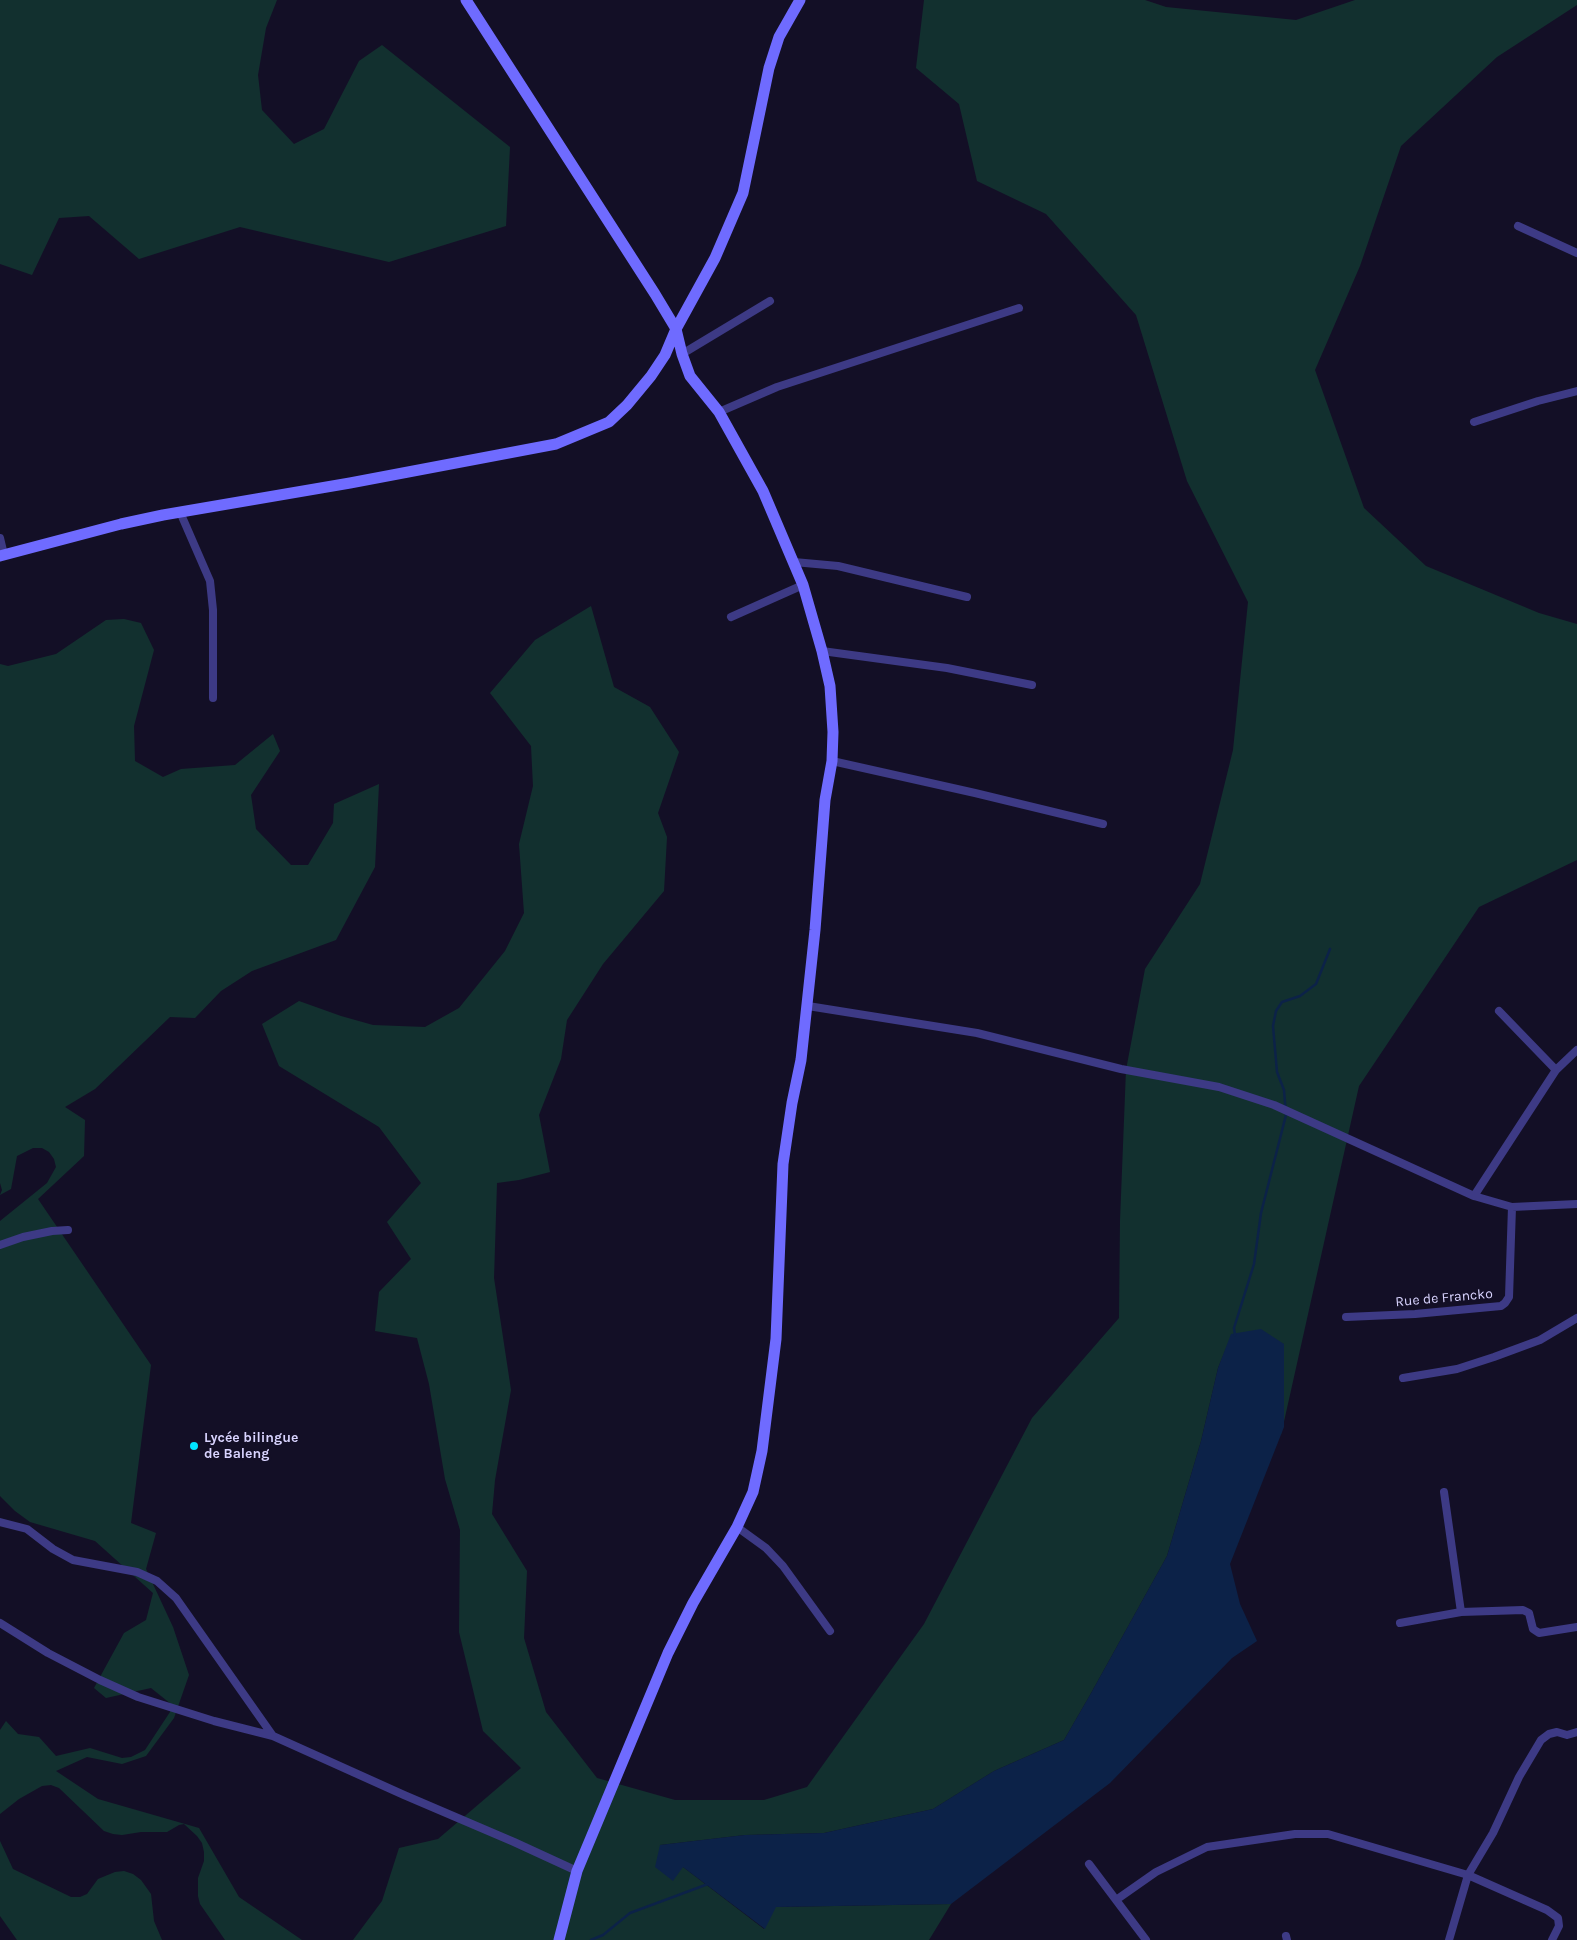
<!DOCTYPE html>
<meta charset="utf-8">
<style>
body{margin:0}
canvas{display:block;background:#130f26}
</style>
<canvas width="1577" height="1940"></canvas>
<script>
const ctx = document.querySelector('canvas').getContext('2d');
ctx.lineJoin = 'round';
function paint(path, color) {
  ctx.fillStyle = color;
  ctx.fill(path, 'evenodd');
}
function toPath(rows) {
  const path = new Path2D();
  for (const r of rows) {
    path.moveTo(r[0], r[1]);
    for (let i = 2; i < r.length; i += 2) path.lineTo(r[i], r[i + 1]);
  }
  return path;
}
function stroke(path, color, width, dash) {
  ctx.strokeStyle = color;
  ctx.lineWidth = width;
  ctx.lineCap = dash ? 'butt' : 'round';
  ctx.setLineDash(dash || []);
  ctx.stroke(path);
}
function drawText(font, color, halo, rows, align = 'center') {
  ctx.font = font + ' Karla,sans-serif';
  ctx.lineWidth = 4.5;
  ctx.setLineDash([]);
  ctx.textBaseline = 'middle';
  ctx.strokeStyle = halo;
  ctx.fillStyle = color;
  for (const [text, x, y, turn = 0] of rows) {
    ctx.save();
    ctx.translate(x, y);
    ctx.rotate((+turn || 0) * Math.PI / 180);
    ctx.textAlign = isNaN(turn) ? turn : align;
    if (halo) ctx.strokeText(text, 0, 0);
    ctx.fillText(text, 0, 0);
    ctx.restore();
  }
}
const green = toPath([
 [0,0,277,0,266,28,258,75,262,110,294,144,324,129,359,61,382,45,510,147,506,226,389,262,240,227,139,259,89,216,59,218,32,275,0,264],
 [924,0,1145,0,1166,7,1296,20,1355,0,1577,0,1577,5,1497,57,1401,146,1360,266,1315,370,1364,508,1426,566,1539,613,1577,624,1577,860,1479,907,1359,1086,1281,1435,1284,1344,1232,1334,1218,1368,1201,1441,1167,1556,1090,1695,1064,1740,994,1771,933,1809,824,1833,745,1835,660,1845,683,1867,764,1929,775,1907,951,1904,929,1940,353,1940,382,1901,399,1848,438,1839,521,1768,483,1731,459,1632,460,1530,445,1479,429,1384,417,1338,375,1331,379,1292,411,1259,387,1222,421,1183,379,1127,279,1066,262,1024,299,1001,341,1016,373,1025,425,1027,459,1008,505,951,524,913,519,844,533,786,531,746,490,693,535,640,591,606,614,687,650,707,679,752,658,813,667,837,664,891,603,964,567,1020,561,1059,539,1115,550,1172,519,1180,497,1183,494,1278,511,1390,495,1480,492,1514,527,1571,524,1638,546,1712,597,1778,675,1800,764,1800,807,1787,924,1624,1032,1418,1119,1318,1120,1221,1126,1070,1145,969,1200,884,1233,750,1248,602,1187,481,1136,315,1046,214,977,181,959,104,916,68],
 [124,619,141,623,154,650,134,726,135,761,163,777,181,769,235,765,273,734,280,751,251,795,256,829,291,865,308,865,333,823,334,804,379,784,375,867,336,940,252,971,221,991,195,1018,170,1017,95,1089,65,1107,85,1120,84,1156,38,1199,151,1365,131,1523,156,1533,146,1569,173,1627,189,1675,174,1718,146,1756,122,1764,87,1757,56,1771,98,1799,199,1828,239,1897,302,1940,225,1940,200,1904,198,1896,198,1878,204,1861,204,1852,202,1843,197,1836,184,1824,179,1825,167,1832,141,1832,122,1835,113,1834,104,1831,59,1788,51,1785,42,1786,19,1799,0,1814,0,1730,6,1721,18,1734,39,1737,56,1756,90,1748,122,1758,131,1757,145,1750,170,1712,171,1704,151,1688,106,1698,94,1688,124,1633,146,1620,153,1593,95,1541,30,1522,15,1511,0,1496,0,1221,47,1183,56,1167,54,1159,49,1152,42,1148,33,1148,17,1156,11,1189,0,1195,2,1190,0,1183,0,664,8,666,56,654,106,620],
 [0,1841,13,1869,71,1897,80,1897,87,1894,98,1879,115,1872,124,1871,133,1874,141,1880,151,1894,154,1921,162,1940,17,1940,0,1916]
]);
const water = toPath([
 [1261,1329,1284,1344,1284,1427,1230,1564,1240,1604,1257,1641,1232,1658,1110,1783,951,1904,776,1907,765,1929,683,1867,673,1881,655,1867,660,1845,745,1835,824,1833,933,1809,994,1771,1064,1740,1090,1695,1167,1556,1201,1441,1218,1368,1231,1334]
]);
const stream = toPath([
 [1235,1335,1234,1328,1254,1264,1261,1213,1286,1115,1284,1090,1277,1072,1273,1026,1276,1011,1282,1002,1300,996,1316,984,1330,949],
 [591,1940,603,1935,630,1913,708,1884]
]);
const street = toPath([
 [1518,226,1577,253],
 [682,354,770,301],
 [719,412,777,387,1019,308],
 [1474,422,1538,401,1577,391],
 [180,512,210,581,213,610,213,698],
 [0,538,4,555],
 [794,562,838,566,967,597],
 [731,617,803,585],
 [822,651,947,668,1032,685],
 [832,761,975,793,1103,824],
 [808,1006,977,1033,1121,1069,1219,1087,1274,1105,1474,1196,1512,1207,1577,1204],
 [1499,1011,1556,1070],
 [1474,1196,1556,1070,1577,1050],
 [0,1245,23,1237,52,1231,68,1230],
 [1346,1317,1415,1314,1501,1306,1505,1303,1509,1297,1512,1207],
 [1403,1378,1457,1369,1494,1357,1540,1340,1577,1318],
 [1444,1492,1461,1612],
 [0,1522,27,1529,53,1549,73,1560,137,1572,157,1581,176,1598,273,1736,404,1795,514,1842,577,1871],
 [737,1527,766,1548,783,1566,830,1631],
 [0,1623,48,1653,100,1680,138,1697,214,1721,273,1736],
 [1400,1623,1461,1612,1523,1610,1529,1613,1533,1629,1539,1633,1577,1627],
 [1089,1864,1146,1940],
 [1116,1900,1156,1872,1207,1847,1295,1834,1328,1834,1468,1875,1547,1910,1558,1918,1559,1926,1552,1940],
 [1286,1936,1287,1940],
 [1449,1940,1468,1875,1493,1833,1519,1777,1541,1740,1549,1734,1557,1732,1567,1735,1577,1732]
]);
const secondary = toPath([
 [466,0,655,294,676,329,682,354,690,376,719,412,763,491,803,585,822,651,830,686,833,732,832,761,825,800,815,930,801,1060,792,1103,783,1164,776,1339,762,1451,753,1492,737,1527,693,1603,668,1653,577,1871,559,1940],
 [0,556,121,524,163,515,350,483,556,444,609,422,627,405,651,376,665,355,676,329,715,258,743,193,769,68,779,37,800,0]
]);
const markers = [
 [194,1446,5,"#00e5ff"]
];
const streetNames = [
 ["Rue de Francko",1444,1298,-5]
];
const poiNames = [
 ["Lycée bilingue",204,1438],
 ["de Baleng",204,1454]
];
paint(green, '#12302f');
paint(water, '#0c2248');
stroke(stream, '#0c2248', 2.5);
stroke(street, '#3d3a85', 8);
stroke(secondary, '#6f6bff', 11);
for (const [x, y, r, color] of markers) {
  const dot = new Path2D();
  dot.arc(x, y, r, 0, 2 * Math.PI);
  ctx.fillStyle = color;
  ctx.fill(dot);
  stroke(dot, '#130f26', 2);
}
drawText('14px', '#d9d4ff', '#130f26', streetNames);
drawText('bold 14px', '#d9d4ff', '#130f26', poiNames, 'left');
</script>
